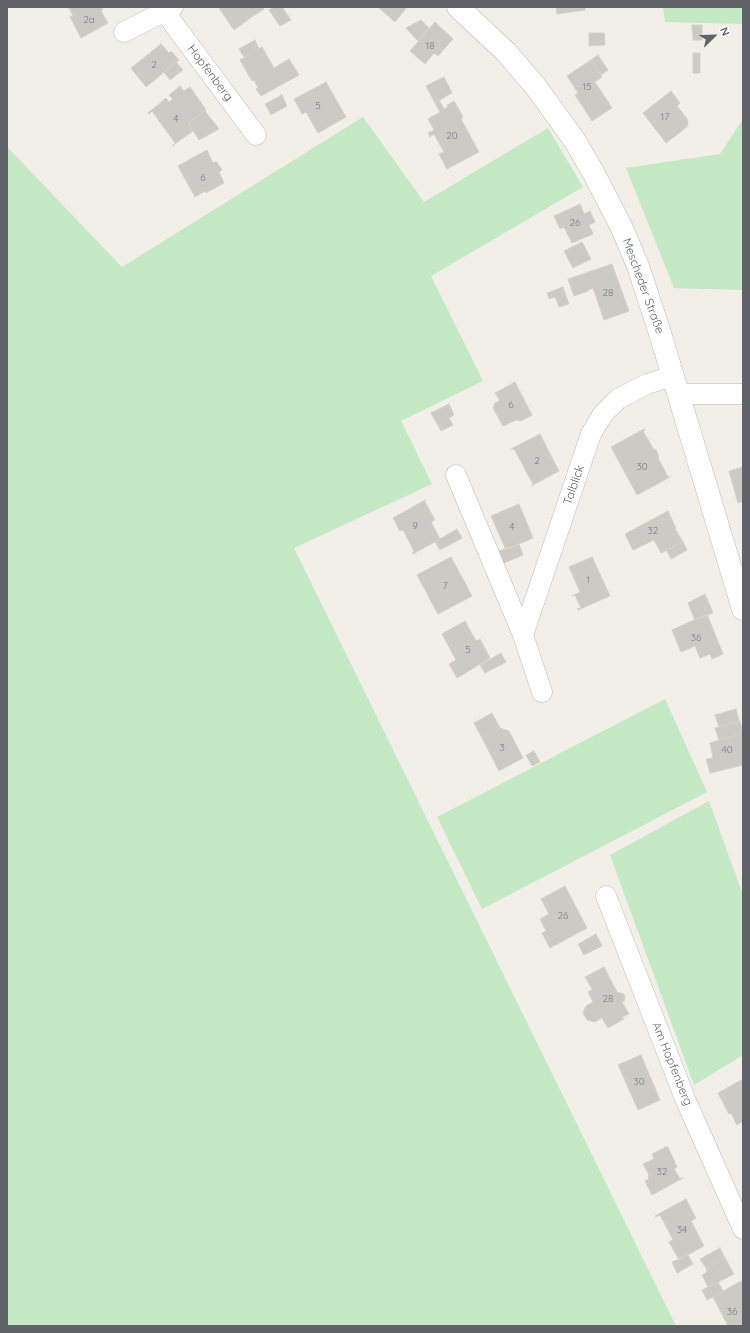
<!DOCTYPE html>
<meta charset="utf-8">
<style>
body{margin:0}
#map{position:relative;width:750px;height:1333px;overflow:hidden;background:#f1efe8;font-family:Quicksand,sans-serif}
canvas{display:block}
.frame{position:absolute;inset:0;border:8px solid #5f6368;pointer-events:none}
.north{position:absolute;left:694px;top:16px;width:40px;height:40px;-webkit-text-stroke:3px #fff;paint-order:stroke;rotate:67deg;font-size:11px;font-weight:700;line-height:16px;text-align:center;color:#5f6368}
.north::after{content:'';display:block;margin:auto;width:14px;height:18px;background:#5f6368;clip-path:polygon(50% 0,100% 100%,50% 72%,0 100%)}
</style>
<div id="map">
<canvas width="750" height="1333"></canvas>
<div class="frame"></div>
<div class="north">N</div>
</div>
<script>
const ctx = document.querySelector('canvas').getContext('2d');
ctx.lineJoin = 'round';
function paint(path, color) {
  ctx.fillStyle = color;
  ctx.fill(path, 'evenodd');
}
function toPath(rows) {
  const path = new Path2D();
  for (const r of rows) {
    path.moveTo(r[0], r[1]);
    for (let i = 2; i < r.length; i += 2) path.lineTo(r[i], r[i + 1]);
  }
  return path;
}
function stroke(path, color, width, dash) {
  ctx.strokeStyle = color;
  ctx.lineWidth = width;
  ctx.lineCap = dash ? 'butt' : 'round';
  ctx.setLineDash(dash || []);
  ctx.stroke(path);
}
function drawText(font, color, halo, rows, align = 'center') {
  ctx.font = font + ' Quicksand,sans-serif';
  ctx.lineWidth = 4;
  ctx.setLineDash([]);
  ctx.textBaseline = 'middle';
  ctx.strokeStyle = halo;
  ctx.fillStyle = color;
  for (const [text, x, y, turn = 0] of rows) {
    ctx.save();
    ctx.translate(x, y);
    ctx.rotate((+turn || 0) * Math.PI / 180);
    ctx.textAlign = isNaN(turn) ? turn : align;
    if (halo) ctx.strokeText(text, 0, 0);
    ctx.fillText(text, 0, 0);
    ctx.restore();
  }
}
const green = toPath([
 [663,7,743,7,743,24,665,22],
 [363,117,424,202,548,128,583,187,431,276,483,381,401,421,432,484,294,548,676,1326,7,1326,7,147,122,267],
 [743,119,743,290,674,288,626,168,720,154],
 [665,699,707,792,482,909,437,817],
 [709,801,743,895,743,1055,694,1085,610,855]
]);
const building = toPath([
 [68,7,101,7,103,10,101,11,108,23,81,38,70,17,73,15,68,7],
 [221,7,247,7,253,16,234,30,219,8,221,7],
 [247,7,262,7,264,9,253,16,247,7],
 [274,7,282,7,291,20,280,26,269,10,274,7],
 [378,7,407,7,395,22,378,7],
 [556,7,585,7,585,10,557,14,556,7],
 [421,20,429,28,418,41,406,28,421,20],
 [435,22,453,39,438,56,434,53,425,64,410,51,435,22],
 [692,25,702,25,702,40,693,40,692,25],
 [589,33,604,33,605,45,589,46,589,33],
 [255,40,259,49,244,57,239,49,255,40],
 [161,44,169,53,171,51,179,60,146,87,131,68,161,44],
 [262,47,274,68,289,59,299,75,261,96,256,89,258,88,254,80,252,81,240,60,262,47],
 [693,53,700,53,700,73,693,73,693,53],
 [598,55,608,70,601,75,591,60,598,55],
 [591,60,602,77,595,82,612,108,592,121,575,95,578,93,567,76,591,60],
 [176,62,183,70,170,80,164,72,176,62],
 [444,77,452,93,435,103,426,86,444,77],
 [326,82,346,117,318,133,306,112,302,114,294,99,326,82],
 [180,86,184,91,190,87,206,110,188,123,193,131,172,146,175,143,152,111,149,114,148,113,166,98,169,102,173,99,169,95,180,86],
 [671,91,680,103,677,106,688,120,687,127,666,143,643,113,671,91],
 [282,95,287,106,271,115,265,104,282,95],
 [439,100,444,109,448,107,447,105,454,101,463,117,461,119,479,152,447,169,439,154,444,152,434,134,430,137,428,133,434,130,428,119,440,112,435,103,439,100],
 [205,111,219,129,199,140,188,123,205,111],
 [207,150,213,163,217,162,222,170,219,172,224,183,206,193,205,191,195,197,178,166,207,150],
 [580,204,584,214,590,211,595,222,589,225,593,234,572,243,564,227,560,229,554,216,580,204],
 [582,242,591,259,573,268,564,251,582,242],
 [612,264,629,311,604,320,593,288,588,290,588,291,574,296,568,279,612,264],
 [563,287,569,304,559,307,555,297,549,299,547,293,563,287],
 [515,382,532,415,521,421,516,420,503,426,493,408,495,403,500,400,495,393,515,382],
 [449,404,454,415,449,418,453,425,441,431,431,413,449,404],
 [644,429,645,430,643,431,654,450,656,449,659,457,658,458,668,477,670,476,670,477,637,495,611,447,644,429],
 [540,434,559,471,531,486,533,484,514,449,511,449,540,434],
 [743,467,743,501,738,503,729,471,743,467],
 [425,500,425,502,435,520,431,522,440,539,413,554,413,552,414,551,403,530,400,531,393,518,425,500],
 [519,504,533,538,506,550,491,516,519,504],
 [668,511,676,528,675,529,683,542,661,553,654,540,633,550,625,534,668,511],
 [457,529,462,538,440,550,435,542,457,529],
 [683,542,687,550,671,559,666,550,683,542],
 [519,544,523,555,504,563,499,551,519,544],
 [451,557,472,596,438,614,417,575,451,557],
 [592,557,610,596,578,610,577,609,581,608,575,595,572,596,580,592,569,567,592,557],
 [705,594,713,613,695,620,688,603,705,594],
 [707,614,723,654,712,659,710,654,700,658,695,646,681,652,672,630,707,614],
 [465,621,476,641,480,639,490,658,457,678,449,664,456,660,442,634,465,621],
 [501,653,506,662,485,673,480,665,501,653],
 [736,709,739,721,719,727,715,715,736,709],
 [492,713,500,728,482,738,474,723,492,713],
 [740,721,743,733,719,740,715,728,740,721],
 [500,728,509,731,523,758,499,771,482,738,500,728],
 [743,733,743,765,710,773,706,759,713,758,710,743,743,733],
 [534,751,540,762,532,766,526,755,534,751],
 [565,886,587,928,550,948,542,933,546,931,540,919,549,914,541,899,565,886],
 [596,934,602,946,584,955,578,944,596,934],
 [604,967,617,992,624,994,625,997,624,1001,622,1002,629,1014,622,1017,624,1019,608,1028,602,1018,595,1022,587,1020,583,1013,586,1006,593,1002,588,992,592,989,585,977,604,967],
 [641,1055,660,1100,638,1110,618,1065,641,1055],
 [743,1079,743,1121,737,1125,731,1113,729,1114,718,1093,743,1079],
 [666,1147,668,1147,677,1167,674,1169,680,1179,683,1178,652,1195,645,1181,649,1179,648,1176,649,1175,643,1164,654,1159,652,1154,666,1147],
 [686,1199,696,1218,691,1221,704,1246,679,1260,669,1242,673,1240,660,1215,656,1217,655,1216,686,1199],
 [720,1248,725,1258,706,1268,700,1259,720,1248],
 [688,1255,693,1264,677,1273,672,1262,688,1255],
 [725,1258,734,1274,708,1287,702,1275,707,1272,706,1268,725,1258],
 [741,1281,743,1285,743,1326,728,1326,713,1297,741,1281],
 [718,1282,723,1291,707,1300,702,1290,718,1282]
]);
const minor = toPath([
 [164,11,256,135],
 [124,32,173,7],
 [678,394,743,394],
 [456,475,523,635,542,692],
 [523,635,591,434,603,414,618,399,647,384,673,376],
 [606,896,686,1101,743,1229]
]);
const tertiary = toPath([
 [458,7,506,52,536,87,575,141,593,172,621,226,638,266,659,330,743,609]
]);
const numberNames = [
 ["2a",89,20],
 ["18",430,46],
 ["2",154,65],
 ["15",587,87],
 ["5",318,106],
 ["17",665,117],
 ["4",176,119],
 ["20",452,136],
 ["6",203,178],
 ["26",575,223],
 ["28",608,293],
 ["6",511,405],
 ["2",537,461],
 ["30",642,467],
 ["9",415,526],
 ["4",512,527],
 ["32",653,531],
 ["1",588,580],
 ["7",445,586],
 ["36",696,638],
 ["5",468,650],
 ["3",502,748],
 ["40",727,750],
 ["26",563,916],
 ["28",608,999],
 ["30",639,1082],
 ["32",662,1172],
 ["34",682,1230],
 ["36",732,1312]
];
const streetNames = [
 ["Hopfenberg",210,73,53],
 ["Mescheder Straße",643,286,70],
 ["Talblick",574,485,-71],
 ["Am Hopfenberg",672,1064,68]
];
paint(green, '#c5e8c5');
paint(building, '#cccac5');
stroke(building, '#d6d1c6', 1);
stroke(minor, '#b5b8bc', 21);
stroke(tertiary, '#b5b8bc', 23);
stroke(minor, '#fff', 20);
stroke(tertiary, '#fff', 22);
drawText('10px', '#7a7d7f', null, numberNames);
drawText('12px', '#5f6368', '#fff', streetNames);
</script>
